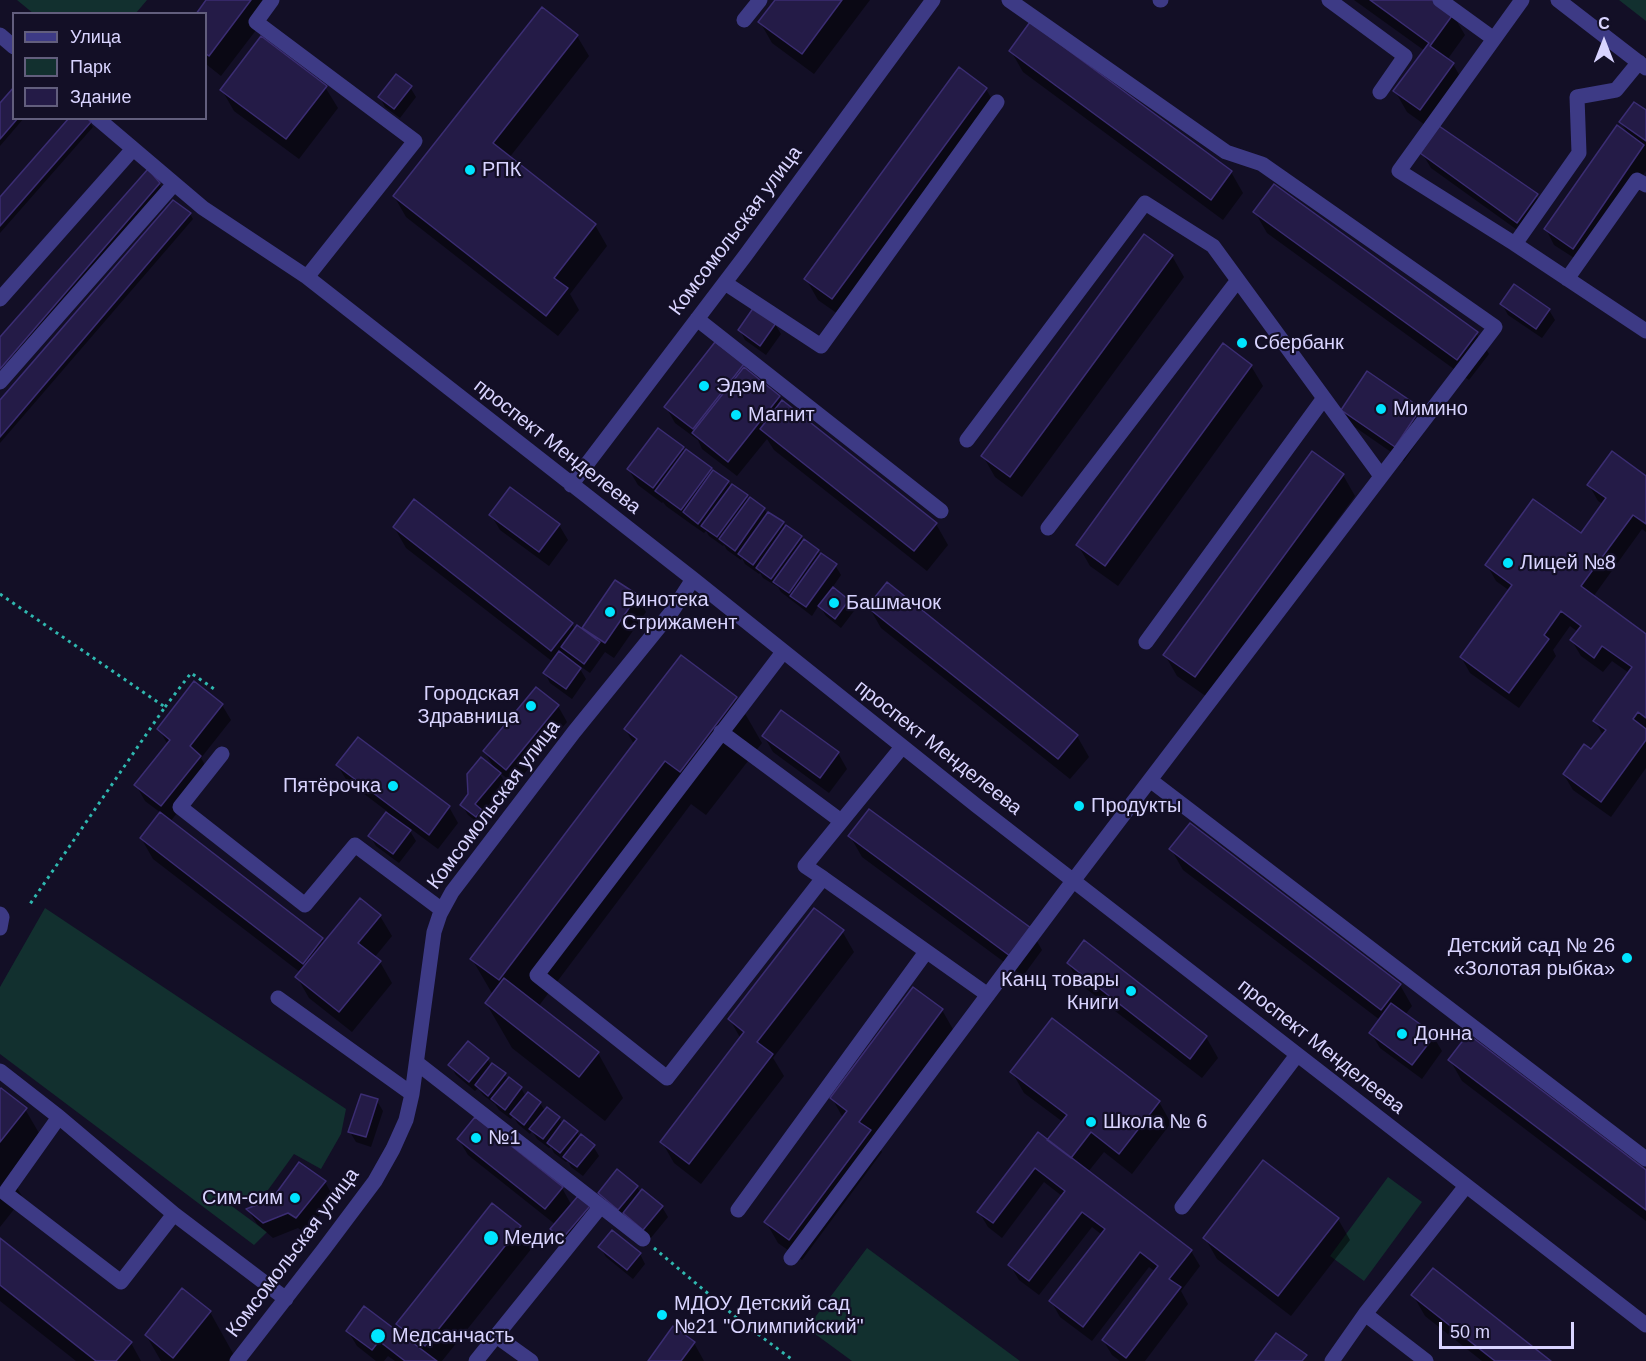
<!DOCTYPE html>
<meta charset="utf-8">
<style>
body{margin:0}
#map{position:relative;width:1646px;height:1361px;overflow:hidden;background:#130f26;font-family:Arial,sans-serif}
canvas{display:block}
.legend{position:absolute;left:12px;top:12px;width:195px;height:108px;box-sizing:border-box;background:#130f26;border:2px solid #625e7d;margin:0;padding:8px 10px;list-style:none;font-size:18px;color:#d9d4ff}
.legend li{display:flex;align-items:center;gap:12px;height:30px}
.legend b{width:30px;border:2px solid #625e7d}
.north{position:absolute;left:1574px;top:12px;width:60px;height:60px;-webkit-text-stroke:4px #130f26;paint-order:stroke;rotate:0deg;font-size:16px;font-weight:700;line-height:24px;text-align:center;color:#d9d4ff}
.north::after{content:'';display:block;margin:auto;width:21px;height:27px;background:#d9d4ff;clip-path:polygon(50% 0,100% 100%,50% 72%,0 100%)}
.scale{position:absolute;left:1439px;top:1322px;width:135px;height:27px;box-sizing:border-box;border:3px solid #d9d4ff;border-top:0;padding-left:8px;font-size:18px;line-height:21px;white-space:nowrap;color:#d9d4ff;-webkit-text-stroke:4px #130f26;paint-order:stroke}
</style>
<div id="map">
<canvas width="1646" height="1361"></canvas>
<ul class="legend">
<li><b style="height:8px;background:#3d3a85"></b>Улица</li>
<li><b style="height:16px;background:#12302f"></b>Парк</li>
<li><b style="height:16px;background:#241b47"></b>Здание</li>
</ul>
<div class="north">С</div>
<div class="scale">50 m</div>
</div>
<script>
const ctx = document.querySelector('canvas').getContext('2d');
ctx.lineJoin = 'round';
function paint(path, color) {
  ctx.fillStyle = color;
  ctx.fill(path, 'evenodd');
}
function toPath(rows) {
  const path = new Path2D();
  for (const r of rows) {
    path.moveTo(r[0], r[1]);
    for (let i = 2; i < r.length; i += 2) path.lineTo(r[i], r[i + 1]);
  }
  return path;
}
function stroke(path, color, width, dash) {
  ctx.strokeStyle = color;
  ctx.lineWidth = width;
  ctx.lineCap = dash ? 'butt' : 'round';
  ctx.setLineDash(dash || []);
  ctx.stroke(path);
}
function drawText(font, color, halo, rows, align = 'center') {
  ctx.font = font + ' Arial,sans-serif';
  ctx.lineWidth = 4.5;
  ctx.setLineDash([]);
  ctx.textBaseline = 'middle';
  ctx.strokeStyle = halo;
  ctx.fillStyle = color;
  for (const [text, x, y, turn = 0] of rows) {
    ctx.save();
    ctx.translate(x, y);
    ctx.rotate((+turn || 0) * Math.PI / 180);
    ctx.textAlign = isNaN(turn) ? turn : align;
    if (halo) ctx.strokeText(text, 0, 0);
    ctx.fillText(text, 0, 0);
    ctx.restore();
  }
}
const green = toPath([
 [17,0,147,0,136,13,34,14],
 [1619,0,1646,0,1646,21],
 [45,908,346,1109,341,1134,321,1169,294,1154,268,1190,229,1204,267,1232,254,1245,0,1054,0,987],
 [1388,1177,1422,1202,1364,1281,1330,1256],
 [867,1248,1020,1361,852,1361,807,1328]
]);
const shadow = toPath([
 [208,0,279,0,221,76,206,64,206,14],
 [776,0,870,0,814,74,772,43,760,22],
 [1354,0,1433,0,1453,15,1465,35,1447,60,1453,64,1465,85,1432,130,1407,112,1395,91,1425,51],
 [577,36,589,56,509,158,595,225,607,246,570,294,579,310,558,336,406,217,394,196],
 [1011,51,1231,172,1243,193,1223,220,1023,72],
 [325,87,338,108,299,159,234,111,222,90],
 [410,87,416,97,400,118,385,107,380,97],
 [986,89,998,110,845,319,818,300,806,279],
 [0,105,14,118,24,118,0,146],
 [1646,112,1646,171,1582,263,1554,245,1546,229,1629,136,1621,122],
 [90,123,93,127,0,233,0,199],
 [1422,153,1536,195,1545,211,1527,237,1431,168],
 [159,184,162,189,0,376,0,339],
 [173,202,190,214,193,219,0,443,0,402],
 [1255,212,1476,333,1489,354,1469,380,1267,233],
 [1172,256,1184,277,1022,497,995,477,983,456],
 [1502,304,1549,310,1555,320,1542,338,1508,315],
 [775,324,781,334,766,355,745,340,740,330],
 [743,365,745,370,779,397,782,402,936,524,948,545,927,571,774,450,767,439,737,476,702,449,698,440,675,423,666,407],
 [1251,366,1263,386,1118,586,1090,566,1078,545],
 [1368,374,1420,409,1429,425,1404,461,1352,425,1343,410],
 [682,448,685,452,711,469,713,473,728,482,731,487,746,496,749,501,764,509,768,515,783,523,786,529,801,537,804,542,835,565,841,575,832,588,848,601,854,611,841,628,826,616,819,605,812,616,781,592,778,587,763,578,760,573,759,574,745,564,742,558,741,560,727,550,724,545,723,546,709,536,706,531,704,533,691,524,666,506,663,502,662,503,638,485,629,470],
 [1343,475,1355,496,1207,697,1177,676,1165,655],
 [1646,477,1646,532,1642,529,1593,597,1646,636,1646,768,1611,817,1573,790,1564,775,1592,751,1603,735,1595,721,1629,673,1612,661,1603,672,1581,656,1572,641,1578,632,1570,626,1553,650,1556,656,1519,708,1470,673,1461,657,1510,591,1496,581,1487,565,1581,535,1603,504,1598,501,1589,485],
 [491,515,559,525,568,540,549,566,500,530],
 [394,527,572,624,575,630,589,636,584,628,637,596,646,612,614,658,605,652,590,673,577,664,586,679,572,699,550,683,545,673,553,662,406,548],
 [869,607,1077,736,1089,757,1070,779,881,628],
 [736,698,762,743,706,815,691,804,538,1007,598,1053,623,1098,605,1121,512,1048,486,1003,493,995,472,959,634,744,625,729],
 [222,705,231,720,201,758,209,772,170,822,322,939,325,943,380,916,392,936,374,958,380,962,392,983,352,1032,309,998,297,977,301,973,153,859,141,838,161,813,145,801,136,785,168,745,159,729],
 [558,706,567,722,515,785,498,771,506,784,482,813,486,821,482,826,468,815,462,805,495,770,485,752],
 [764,736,838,753,847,769,829,793,773,752],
 [338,766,449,807,458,823,438,849,407,826,416,841,399,863,376,846,370,836,388,812,347,781],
 [850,836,1030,929,1042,950,1023,976,862,857],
 [1171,849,1400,985,1412,1006,1405,1015,1433,1036,1442,1051,1422,1079,1380,1048,1371,1033,1380,1020,1183,870],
 [842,931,854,952,773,1058,784,1076,701,1184,674,1163,662,1142,741,1039,730,1020],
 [1068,963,1206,1037,1218,1058,1202,1078,1080,984],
 [942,1010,954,1031,874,1139,882,1152,802,1260,778,1243,766,1222,843,1118,832,1098],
 [1053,1020,1159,1102,1171,1123,1132,1174,1104,1152,1088,1172,1191,1251,1200,1266,1181,1291,1188,1304,1145,1361,1120,1361,1112,1355,1103,1340,1156,1272,1149,1267,1092,1341,1060,1317,1051,1301,1102,1235,1092,1227,1039,1295,1019,1280,1010,1265,1062,1196,1044,1182,1002,1238,988,1227,979,1212,1048,1142,1063,1122,1024,1093,1012,1072],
 [487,1059,492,1066,521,1088,526,1097,528,1094,540,1103,545,1111,547,1109,559,1118,563,1124,577,1132,580,1138,593,1146,599,1156,583,1176,571,1167,568,1161,566,1162,554,1153,551,1147,549,1148,537,1139,532,1131,530,1134,518,1124,513,1116,511,1119,499,1110,495,1104,483,1095,478,1088,475,1091,456,1075,450,1065],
 [1450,1060,1646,1172,1646,1221,1462,1081],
 [0,1091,25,1109,43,1140,12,1179,23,1198,0,1227],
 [377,1101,383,1111,371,1147,356,1142,350,1132],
 [459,1140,562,1188,572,1206,589,1206,594,1217,568,1248,558,1239,552,1229,556,1225,468,1155],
 [325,1182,334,1198,305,1233,298,1228,273,1238,257,1224,248,1210],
 [637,1187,641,1193,662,1207,668,1217,650,1239,605,1203,599,1193],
 [1338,1219,1350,1240,1291,1316,1217,1259,1205,1238],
 [520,1227,532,1248,442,1361,395,1361,388,1356,384,1361,376,1361,357,1346,348,1331,407,1340,398,1324],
 [0,1240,131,1343,141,1361,76,1361,0,1301],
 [600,1247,640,1254,645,1264,633,1279,606,1257],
 [1413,1295,1548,1361,1482,1361,1425,1316],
 [210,1312,235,1357,232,1361,161,1361,146,1335],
 [694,1343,704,1361,649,1361]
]);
const building = toPath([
 [206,0,251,0,209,56,206,54,206,14,196,14,206,0],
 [775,0,842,0,802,54,758,22,775,0],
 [1370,0,1435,0,1454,13,1430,46,1454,63,1420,110,1393,91,1429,43,1370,0],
 [542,7,578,35,493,143,596,224,554,278,568,288,546,316,393,196,542,7],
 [1030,22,1232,171,1211,200,1009,51,1030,22],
 [261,36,327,86,286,139,220,90,261,36],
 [959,67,987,88,832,299,804,279,959,67],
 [396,74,412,86,394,109,378,97,396,74],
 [14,87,14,118,18,118,0,139,0,103,14,87],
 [1634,102,1646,110,1646,141,1619,122,1634,102],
 [69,118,87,118,91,122,0,226,0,197,69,118],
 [1617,125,1644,145,1573,249,1544,229,1617,125],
 [1439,126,1538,194,1517,223,1420,153,1439,126],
 [148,169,160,183,0,369,0,337,148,169],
 [1274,184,1478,332,1457,360,1253,212,1274,184],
 [173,200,191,213,0,437,0,400,173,200],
 [1144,234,1173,255,1010,477,981,456,1144,234],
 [1514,284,1550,309,1536,329,1500,304,1514,284],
 [754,307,776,323,760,346,738,330,754,307],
 [715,342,744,364,693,429,664,407,715,342],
 [1223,343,1252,365,1105,566,1076,545,1223,343],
 [744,367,780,396,728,462,692,433,744,367],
 [1367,371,1421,408,1395,447,1341,410,1367,371],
 [782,400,937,523,914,551,760,429,782,400],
 [658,428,684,447,653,488,627,469,658,428],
 [686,449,712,468,681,510,655,491,686,449],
 [1312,451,1344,474,1195,677,1163,655,1312,451],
 [1612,451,1646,476,1646,524,1633,515,1581,586,1646,634,1646,718,1638,712,1633,719,1646,729,1646,740,1601,802,1563,774,1584,744,1591,749,1606,730,1593,721,1632,667,1602,646,1594,658,1570,640,1581,626,1561,611,1544,635,1549,639,1509,693,1460,657,1512,585,1485,565,1533,499,1581,533,1606,498,1587,485,1612,451],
 [713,470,729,481,698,524,683,512,713,470],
 [732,484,748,495,717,537,701,526,732,484],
 [510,487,560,524,539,552,489,515,510,487],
 [750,497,765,508,735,551,719,539,750,497],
 [414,499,573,623,551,651,393,527,414,499],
 [768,512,784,522,753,565,738,554,768,512],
 [786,525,802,536,771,579,756,568,786,525],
 [804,539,819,550,789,593,773,582,804,539],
 [821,553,837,564,806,607,790,596,821,553],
 [615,580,638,595,605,643,582,628,615,580],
 [887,582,1078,735,1058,759,867,607,887,582],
 [833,587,849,600,835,619,818,606,833,587],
 [577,625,600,642,584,664,561,647,577,625],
 [559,651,581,668,566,689,543,673,559,651],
 [681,655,737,697,680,772,665,761,499,980,470,959,637,739,624,729,681,655],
 [194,681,223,704,190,746,201,756,161,806,134,785,170,740,157,729,194,681],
 [536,687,559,705,506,770,483,751,536,687],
 [781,710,839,752,820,778,762,736,781,710],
 [358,737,450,806,429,835,336,765,358,737],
 [481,757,501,773,475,804,482,810,476,817,460,805,468,794,467,774,481,757],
 [869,809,1031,928,1010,956,848,836,869,809],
 [160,812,323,938,303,964,140,838,160,812],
 [386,812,411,830,393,854,368,836,386,812],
 [1190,823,1401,984,1381,1010,1169,849,1190,823],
 [360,898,381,915,358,943,381,961,339,1012,295,977,360,898],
 [814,908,844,930,757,1042,773,1054,689,1164,660,1142,744,1032,728,1019,814,908],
 [1084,940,1207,1036,1190,1059,1067,963,1084,940],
 [504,978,599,1052,579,1077,485,1003,504,978],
 [913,987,943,1009,859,1122,871,1130,789,1240,764,1222,847,1111,830,1098,913,987],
 [1391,1003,1435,1035,1412,1065,1369,1033,1391,1003],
 [1052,1018,1160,1101,1119,1154,1091,1132,1071,1158,1047,1140,1067,1115,1010,1072,1052,1018],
 [1468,1034,1646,1170,1646,1210,1448,1060,1468,1034],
 [468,1041,489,1058,469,1082,448,1065,468,1041],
 [492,1063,506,1073,488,1096,475,1085,492,1063],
 [509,1077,522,1087,505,1110,491,1099,509,1077],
 [1,1088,27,1108,0,1142,0,1089,1,1088],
 [528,1092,541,1102,524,1125,510,1114,528,1092],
 [361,1094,378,1099,366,1137,348,1132,361,1094],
 [547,1107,560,1117,543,1139,529,1129,547,1107],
 [475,1117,563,1187,545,1209,457,1139,475,1117],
 [564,1120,578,1131,560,1153,547,1143,564,1120],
 [1038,1132,1192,1250,1169,1279,1181,1287,1126,1358,1102,1340,1158,1266,1140,1252,1083,1327,1049,1301,1105,1229,1082,1212,1029,1281,1008,1265,1065,1191,1035,1168,993,1223,977,1212,1038,1132],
 [581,1134,595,1145,577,1167,563,1157,581,1134],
 [1263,1160,1339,1218,1278,1296,1203,1238,1263,1160],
 [299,1162,326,1181,296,1218,288,1213,263,1223,246,1209,272,1199,299,1162],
 [617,1169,638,1186,618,1210,598,1193,617,1169],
 [642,1189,663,1206,643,1230,623,1213,642,1189],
 [578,1196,590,1206,562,1239,550,1229,578,1196],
 [492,1203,521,1226,425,1346,396,1324,492,1203],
 [612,1230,641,1253,627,1270,598,1247,612,1230],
 [0,1238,132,1342,116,1361,96,1361,0,1285,0,1238],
 [1433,1268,1551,1361,1495,1361,1411,1295,1433,1268],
 [182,1288,211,1311,173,1358,145,1335,182,1288],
 [364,1306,437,1361,405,1361,379,1341,372,1350,346,1331,364,1306],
 [673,1326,695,1342,681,1361,648,1361,673,1326],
 [1276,1333,1307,1355,1302,1361,1255,1361,1276,1333]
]);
const path = toPath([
 [0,594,165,707,28,907],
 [165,707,191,673,214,689],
 [654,1248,743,1323,794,1361]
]);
const minor = toPath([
 [272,0,256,22,415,141,307,277],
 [1160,0,1161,0],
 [1329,0,1405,56,1380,92],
 [1440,0,1494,39],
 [1558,0,1646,68],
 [744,20,760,0],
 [0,35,14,47],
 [1639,62,1616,90,1577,97,1579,153,1515,244,1646,331],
 [97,118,203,208,307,277,693,579,977,806,1646,1325],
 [1515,244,1399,171,1522,0],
 [1567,279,1637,180,1646,185],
 [725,283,821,346,997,102],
 [0,299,133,149],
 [697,319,941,511],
 [0,382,174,184],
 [967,440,1145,203,1213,246,1381,476],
 [571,485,745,256,933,0],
 [1048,528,1238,280],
 [1146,642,1324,398],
 [783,652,537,975,667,1078,823,878,805,866,902,747],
 [721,732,841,821],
 [222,754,180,807,305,905,355,845,442,910],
 [1150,780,1646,1159],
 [823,878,988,995],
 [0,914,2,917,0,928],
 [278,998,412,1094],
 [417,1063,643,1239],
 [0,1071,59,1117],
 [1182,1207,1297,1055],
 [738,1210,926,952],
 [174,1214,121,1282,5,1193,59,1117,174,1214,286,1299],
 [791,1258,1073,881,1495,327,1262,164,1226,152,1009,0],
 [496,1336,601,1206],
 [237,1361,324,1249,375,1181,393,1149,406,1120,412,1094,434,932,440,914,452,892,574,732,673,610,693,579],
 [476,1361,496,1336,531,1361],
 [1332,1361,1365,1314],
 [1426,1361,1365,1314,1466,1186]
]);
const markers = [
 [470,170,6,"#00e5ff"],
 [1242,343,6,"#00e5ff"],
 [704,386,6,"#00e5ff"],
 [1381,409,6,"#00e5ff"],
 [736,415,6,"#00e5ff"],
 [1508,563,6,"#00e5ff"],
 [834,603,6,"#00e5ff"],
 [610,612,6,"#00e5ff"],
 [531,706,6,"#00e5ff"],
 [393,786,6,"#00e5ff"],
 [1079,806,6,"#00e5ff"],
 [1627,958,6,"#00e5ff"],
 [1131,991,6,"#00e5ff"],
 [1402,1034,6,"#00e5ff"],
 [1091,1122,6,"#00e5ff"],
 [476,1138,6,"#00e5ff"],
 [295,1198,6,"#00e5ff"],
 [491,1238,8,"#00e5ff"],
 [662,1315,6,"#00e5ff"],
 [378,1336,8,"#00e5ff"]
];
const poiNames = [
 ["РПК",482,170],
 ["Сбербанк",1254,343],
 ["Эдэм",716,386],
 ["Мимино",1393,409],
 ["Магнит",748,415],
 ["Лицей №8",1520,563],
 ["Винотека",622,600],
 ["Стрижамент",622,623],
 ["Башмачок",846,603],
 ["Городская",519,694,"right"],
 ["Здравница",519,717,"right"],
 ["Пятёрочка",381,786,"right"],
 ["Продукты",1091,806],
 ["Детский сад № 26",1615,946,"right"],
 ["«Золотая рыбка»",1615,969,"right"],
 ["Канц товары",1119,980,"right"],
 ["Книги",1119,1003,"right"],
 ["Донна",1414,1034],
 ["Школа № 6",1103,1122],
 ["№1",488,1138],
 ["Сим-сим",283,1198,"right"],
 ["Медис",504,1238],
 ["МДОУ Детский сад",674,1304],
 ["№21 \"Олимпийский\"",674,1327],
 ["Медсанчасть",392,1336]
];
const streetNames = [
 ["Комсомольская улица",736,231,-53],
 ["проспект Менделеева",557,447,38],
 ["проспект Менделеева",938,748,38],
 ["Комсомольская улица",494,805,-53],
 ["проспект Менделеева",1321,1047,38],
 ["Комсомольская улица",293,1253,-53]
];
paint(green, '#12302f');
paint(shadow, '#0007');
paint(building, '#241b47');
stroke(building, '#3b2d73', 1.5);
stroke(path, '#2fb8b0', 3, [3, 4.5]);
stroke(minor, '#3d3a85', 15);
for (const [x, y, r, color] of markers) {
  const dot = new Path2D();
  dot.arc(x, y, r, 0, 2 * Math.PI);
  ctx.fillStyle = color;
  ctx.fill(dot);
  stroke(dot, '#130f26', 2);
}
drawText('20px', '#d9d4ff', '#130f26', poiNames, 'left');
drawText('20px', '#d9d4ff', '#130f26', streetNames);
</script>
